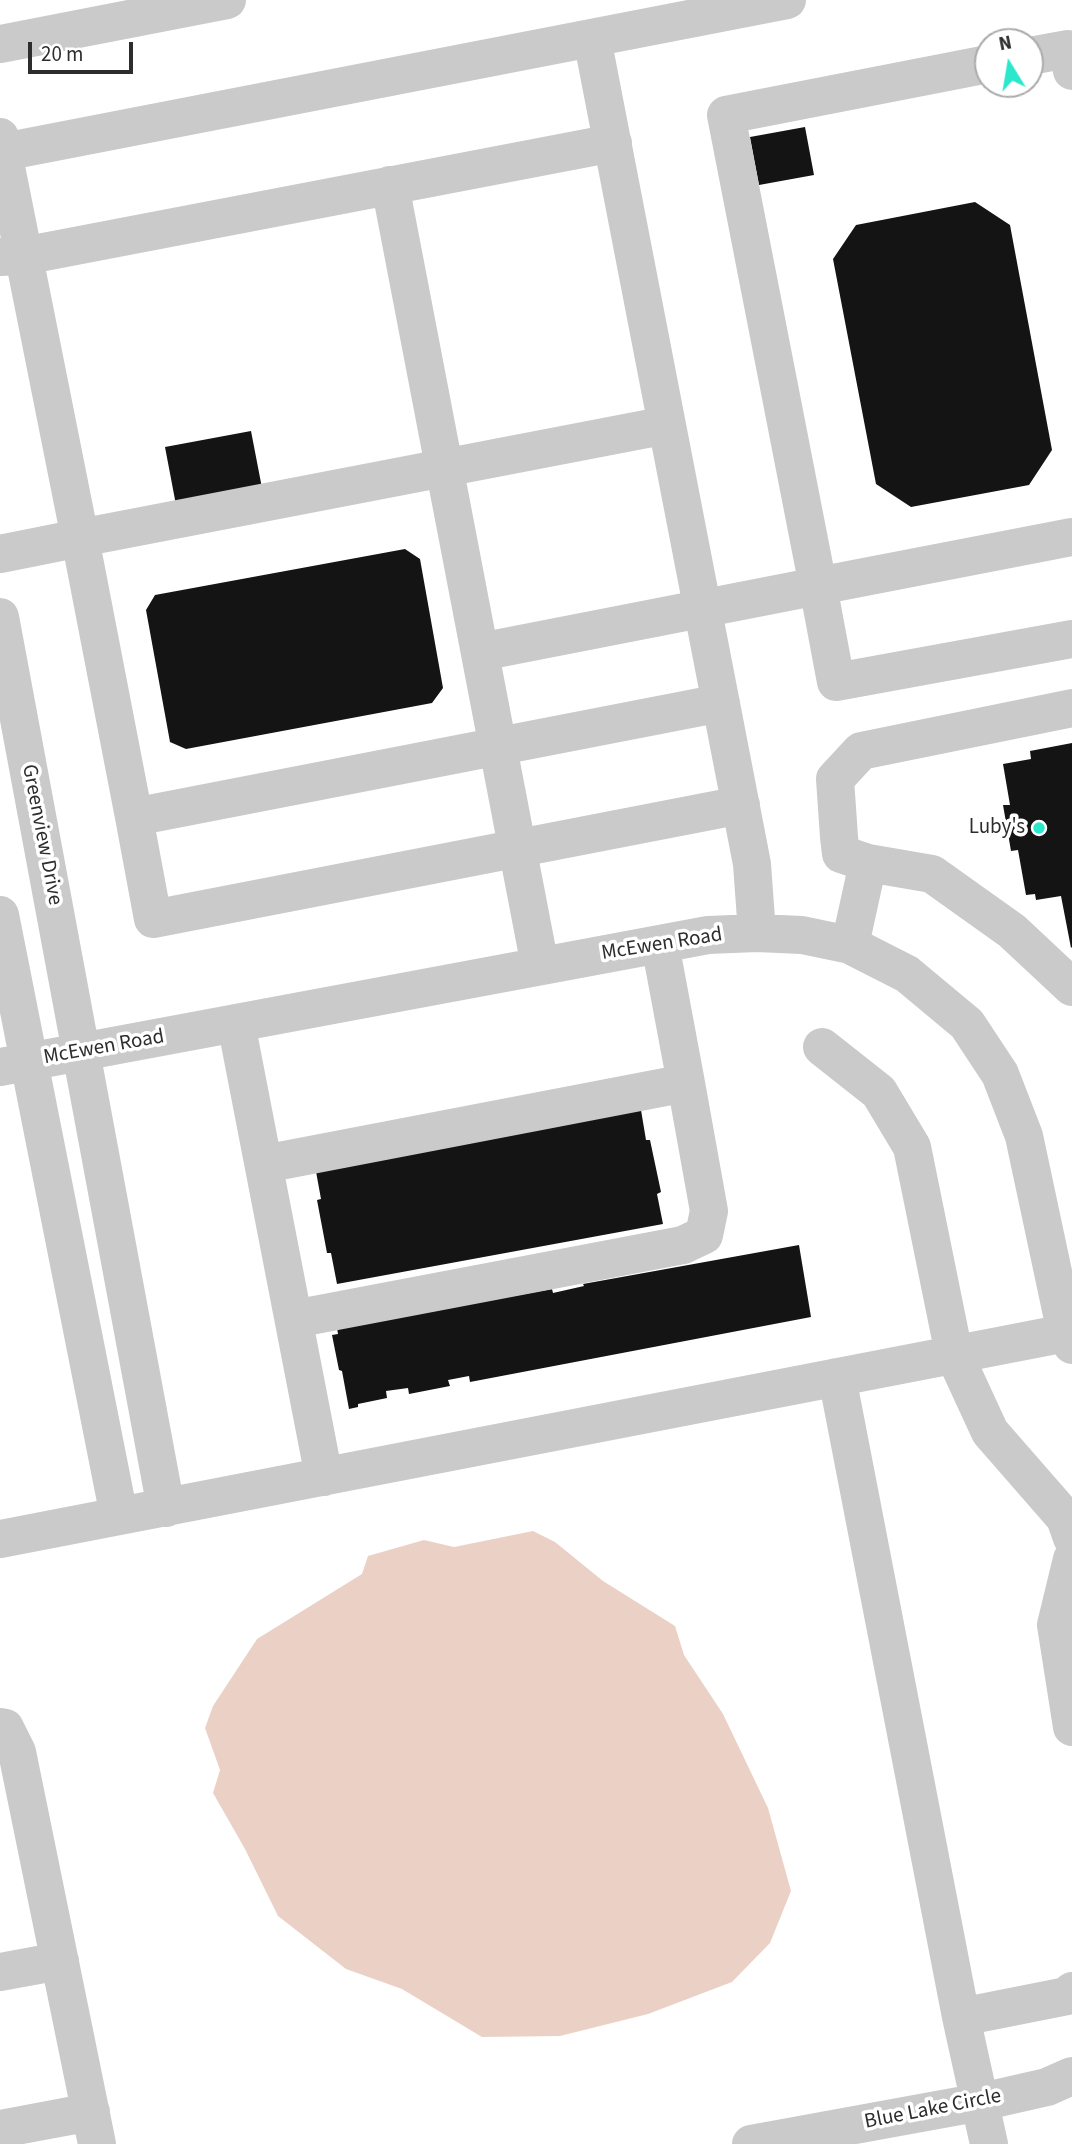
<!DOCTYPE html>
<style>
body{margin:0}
#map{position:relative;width:1072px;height:2144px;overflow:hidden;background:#fff;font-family:"Source Sans 3",sans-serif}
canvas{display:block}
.north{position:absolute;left:974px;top:28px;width:70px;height:70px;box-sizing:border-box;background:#fff;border:2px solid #ababab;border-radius:50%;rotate:349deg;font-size:19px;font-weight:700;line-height:28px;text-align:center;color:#2d2d2d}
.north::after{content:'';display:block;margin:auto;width:24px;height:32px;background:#2be7cc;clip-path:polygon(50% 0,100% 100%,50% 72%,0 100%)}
.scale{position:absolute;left:28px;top:42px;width:105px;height:32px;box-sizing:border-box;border:4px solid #2d2d2d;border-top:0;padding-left:9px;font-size:21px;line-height:24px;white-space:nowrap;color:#2d2d2d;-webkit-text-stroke:5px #fff;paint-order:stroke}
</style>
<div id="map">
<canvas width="1072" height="2144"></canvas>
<div class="north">N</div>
<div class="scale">20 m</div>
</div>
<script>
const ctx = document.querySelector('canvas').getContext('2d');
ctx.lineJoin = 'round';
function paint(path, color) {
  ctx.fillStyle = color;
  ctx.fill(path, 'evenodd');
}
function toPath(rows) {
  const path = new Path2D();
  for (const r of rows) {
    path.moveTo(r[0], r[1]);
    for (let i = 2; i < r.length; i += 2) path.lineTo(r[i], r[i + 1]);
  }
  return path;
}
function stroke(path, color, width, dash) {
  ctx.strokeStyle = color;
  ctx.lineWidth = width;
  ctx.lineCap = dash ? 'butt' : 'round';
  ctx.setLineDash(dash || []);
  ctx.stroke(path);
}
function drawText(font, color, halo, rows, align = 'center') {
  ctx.font = font + ' "Source Sans 3",sans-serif';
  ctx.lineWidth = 7;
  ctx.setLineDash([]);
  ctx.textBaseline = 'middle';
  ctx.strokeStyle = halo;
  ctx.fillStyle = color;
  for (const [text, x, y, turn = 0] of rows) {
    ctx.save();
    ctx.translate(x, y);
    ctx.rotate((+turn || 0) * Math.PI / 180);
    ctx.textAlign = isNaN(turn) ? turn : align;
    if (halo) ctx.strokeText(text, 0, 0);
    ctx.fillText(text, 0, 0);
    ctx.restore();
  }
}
const water = toPath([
 [533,1531,555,1542,603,1581,675,1626,684,1655,723,1714,768,1808,791,1891,770,1943,732,1982,648,2014,560,2036,482,2037,402,1989,346,1969,278,1916,245,1849,213,1793,220,1770,205,1728,213,1706,257,1639,362,1574,368,1556,424,1540,454,1547]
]);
const building = toPath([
 [805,127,814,175,759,185,750,137],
 [975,202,1010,225,1052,450,1029,485,911,507,876,484,833,259,856,225],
 [251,431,262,488,176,505,165,447],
 [405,549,420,559,443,688,432,703,186,749,170,742,146,610,155,595],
 [1072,743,1072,947,1071,948,1061,896,1036,900,1035,894,1026,895,1018,850,1011,851,1003,805,1010,805,1003,764,1031,759,1030,751],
 [640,1104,646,1140,650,1140,661,1192,657,1194,663,1224,337,1284,331,1253,327,1253,317,1200,321,1199,315,1166],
 [799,1245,811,1317,470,1382,469,1376,448,1380,450,1386,409,1394,408,1388,386,1391,387,1398,358,1404,358,1407,349,1409,342,1371,339,1370,332,1335,338,1334,337,1328,552,1289,553,1293,584,1286,583,1284]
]);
const minor = toPath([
 [592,38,752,864,757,933],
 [0,44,227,0],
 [1030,56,1068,49,1072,71],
 [0,137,80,538,0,554],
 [3,152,787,0],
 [390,185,540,966],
 [0,257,23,256,613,143],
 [667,425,80,538,134,817,153,919,741,805],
 [1072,537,818,586,836,682,1072,639],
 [0,617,166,1508],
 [480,652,818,586,726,115,988,64],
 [134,817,721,703],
 [868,863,841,854,839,837,835,779,861,751,1072,708],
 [0,915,119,1516],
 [660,944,686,1083],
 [850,945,868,863,932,874,1012,931,1072,987],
 [236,1023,324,1477],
 [822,1047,879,1092,912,1147,954,1354,990,1432,1065,1518,1072,1538],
 [0,1067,708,935,757,933,802,935,850,945,907,974,967,1024,1000,1074,1024,1136,1066,1333,1072,1345],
 [264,1164,686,1083,709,1211,704,1235,683,1245,294,1319],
 [837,1377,961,2017],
 [0,1539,1066,1333],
 [1072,1559,1056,1625,1072,1727],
 [0,1727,5,1728,17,1752,97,2144],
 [0,1972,60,1961],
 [0,2129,91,2112],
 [751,2144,981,2102,1047,2087,1072,2076],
 [989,2144,961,2017,1067,1996,1072,1991]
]);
const markers = [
 [1039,828,7,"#2be7cc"]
];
const poiNames = [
 ["Luby's",1025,828]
];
const streetNames = [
 ["Greenview Drive",41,835,79],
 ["McEwen Road",662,945,-9],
 ["McEwen Road",104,1048,-10],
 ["Blue Lake Circle",933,2110,-11]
];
paint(water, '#ebd1c5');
paint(building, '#141414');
stroke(minor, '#cacaca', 38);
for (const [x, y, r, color] of markers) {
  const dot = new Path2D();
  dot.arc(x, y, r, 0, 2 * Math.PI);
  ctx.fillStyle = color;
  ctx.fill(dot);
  stroke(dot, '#fff', 2.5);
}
drawText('21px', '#2d2d2d', '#fff', poiNames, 'right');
drawText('21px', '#2d2d2d', '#fff', streetNames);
</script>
